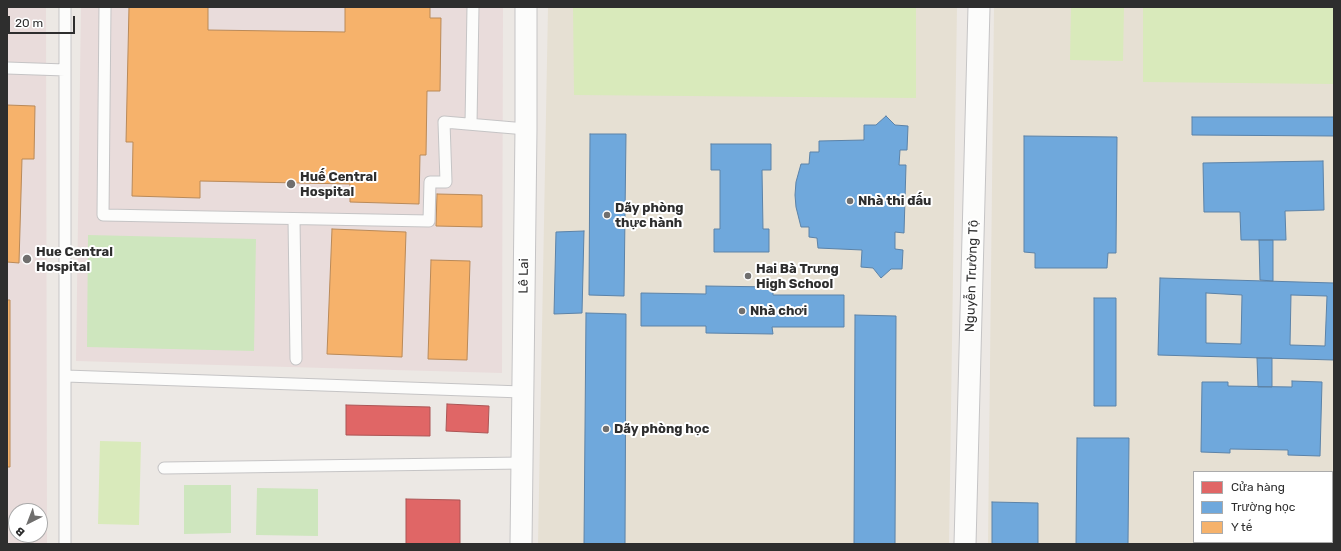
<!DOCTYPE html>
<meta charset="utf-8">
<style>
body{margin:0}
#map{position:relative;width:1341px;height:551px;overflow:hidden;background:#ece8e4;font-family:Rubik,sans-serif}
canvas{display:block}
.frame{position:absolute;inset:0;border:8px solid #2e2e2e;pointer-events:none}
.legend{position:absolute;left:1193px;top:471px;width:140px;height:72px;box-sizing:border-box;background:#fff;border:1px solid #ababab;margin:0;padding:5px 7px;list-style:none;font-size:12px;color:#2e2e2e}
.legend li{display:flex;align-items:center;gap:8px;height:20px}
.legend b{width:20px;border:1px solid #ababab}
.north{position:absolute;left:8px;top:503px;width:40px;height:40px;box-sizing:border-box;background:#fff;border:1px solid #ababab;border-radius:50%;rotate:222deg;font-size:11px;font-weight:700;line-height:16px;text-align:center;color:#2e2e2e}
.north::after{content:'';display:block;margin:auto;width:14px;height:18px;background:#706f6e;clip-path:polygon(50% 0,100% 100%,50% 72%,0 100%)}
.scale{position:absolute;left:8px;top:16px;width:67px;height:18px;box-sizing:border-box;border:2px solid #2e2e2e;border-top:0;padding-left:5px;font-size:12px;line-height:14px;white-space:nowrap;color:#2e2e2e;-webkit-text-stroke:3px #fff;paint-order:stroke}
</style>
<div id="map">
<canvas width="1341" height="551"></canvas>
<div class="frame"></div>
<ul class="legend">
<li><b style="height:11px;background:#e06666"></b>Cửa hàng</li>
<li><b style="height:11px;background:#6fa8dc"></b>Trường học</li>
<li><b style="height:11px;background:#f6b26b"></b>Y tế</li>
</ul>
<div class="north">B</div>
<div class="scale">20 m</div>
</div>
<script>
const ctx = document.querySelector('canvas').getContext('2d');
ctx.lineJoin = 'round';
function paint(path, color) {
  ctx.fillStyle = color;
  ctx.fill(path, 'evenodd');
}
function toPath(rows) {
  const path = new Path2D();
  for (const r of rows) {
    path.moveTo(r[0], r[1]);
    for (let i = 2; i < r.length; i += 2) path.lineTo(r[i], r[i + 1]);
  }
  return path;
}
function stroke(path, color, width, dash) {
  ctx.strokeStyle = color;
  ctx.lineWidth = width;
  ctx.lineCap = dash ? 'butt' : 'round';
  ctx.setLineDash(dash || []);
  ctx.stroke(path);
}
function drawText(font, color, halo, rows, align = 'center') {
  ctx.font = font + ' Rubik,sans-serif';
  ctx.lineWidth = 4;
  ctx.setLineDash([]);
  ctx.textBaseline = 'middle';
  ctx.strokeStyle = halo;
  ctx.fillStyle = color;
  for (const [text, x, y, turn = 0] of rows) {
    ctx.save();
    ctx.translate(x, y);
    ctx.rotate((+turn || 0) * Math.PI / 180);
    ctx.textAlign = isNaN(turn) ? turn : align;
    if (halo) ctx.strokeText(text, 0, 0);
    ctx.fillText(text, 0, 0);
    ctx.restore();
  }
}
const education = toPath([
 [548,7,957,7,949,544,538,544],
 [994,7,1334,7,1334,544,988,544],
 [1194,472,1332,472,1332,542,1194,542]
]);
const medical = toPath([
 [7,7,46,7,47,544,7,544],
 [16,511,40,511,40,535,16,535],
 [81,7,503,7,502,373,76,361]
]);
const green = toPath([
 [88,235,256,239,254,351,87,347],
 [184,485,231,485,231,533,184,534],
 [257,488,318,489,318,536,256,535]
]);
const pitch = toPath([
 [573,7,916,7,916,98,574,95],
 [1071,7,1124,7,1123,61,1070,60],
 [1143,7,1334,7,1334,84,1143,82],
 [100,441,141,442,139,525,98,524]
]);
const shops = toPath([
 [447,404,489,406,488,433,446,431,447,404],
 [346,405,430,407,430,436,346,435,346,405],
 [406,499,460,500,460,544,406,544,406,499]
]);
const schools = toPath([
 [886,116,895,125,908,126,907,150,900,150,899,165,906,165,904,233,895,232,895,249,903,250,902,269,891,269,881,278,873,268,861,267,862,250,818,248,817,238,809,237,809,227,801,227,796,207,795,195,796,182,801,164,809,164,810,152,819,152,819,141,864,140,864,125,876,125,886,116],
 [1192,117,1334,117,1334,136,1192,135,1192,117],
 [590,134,626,134,624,296,589,295,590,134],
 [1024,136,1117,137,1116,253,1108,253,1107,268,1035,268,1035,253,1024,252,1024,136],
 [711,144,771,144,771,170,762,170,763,229,769,229,769,252,714,252,714,229,720,229,720,170,711,170,711,144],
 [1323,161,1324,210,1285,211,1286,240,1241,240,1240,212,1204,212,1203,163,1323,161],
 [584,231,582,313,554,314,556,232,584,231],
 [1259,240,1273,240,1273,281,1260,280,1259,240],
 [1160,278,1334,283,1334,360,1158,355,1160,278],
 [1206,293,1242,295,1241,344,1206,343,1206,293],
 [1291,295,1327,296,1325,346,1290,345,1291,295],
 [706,286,773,287,773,295,844,295,844,327,772,327,773,334,706,333,706,326,641,326,641,293,706,294,706,286],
 [1094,298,1116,298,1116,406,1094,406,1094,298],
 [586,313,626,314,625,544,584,544,586,313],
 [855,315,896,316,895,544,854,544,855,315],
 [1257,358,1272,358,1272,387,1258,387,1257,358],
 [1292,381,1322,382,1320,456,1288,455,1288,450,1230,449,1230,453,1201,452,1202,382,1228,382,1228,386,1292,387,1292,381],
 [1077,438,1129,438,1128,544,1076,544,1077,438],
 [992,502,1038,503,1038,544,992,544,992,502]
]);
const health = toPath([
 [129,7,208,7,208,30,345,32,345,7,430,7,430,18,441,18,440,91,427,91,426,155,420,155,419,204,350,202,350,184,200,181,200,198,132,196,133,142,126,142,129,7],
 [7,105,35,106,34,159,22,159,19,263,7,262,7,105],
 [437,194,482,195,482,227,436,226,437,194],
 [332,229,406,232,402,357,327,354,332,229],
 [431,260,470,261,467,360,428,359,431,260],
 [7,300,10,300,10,467,7,467,7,300]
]);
const lane = toPath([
 [65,7,65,544],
 [105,7,103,215,429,221,430,182,446,182,444,122,526,129],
 [7,68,65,70],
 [471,124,473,7],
 [294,219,296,359],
 [66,376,522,392],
 [164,468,522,463],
 [1294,542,1296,544],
 [1243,544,1245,542]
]);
const street = toPath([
 [521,544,526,129,526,7],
 [965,544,979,7]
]);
const markers = [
 [291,184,5,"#706f6e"],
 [850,201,4,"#706f6e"],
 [607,215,4,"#706f6e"],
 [27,259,5,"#706f6e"],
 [748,276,4,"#706f6e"],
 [742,311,4,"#706f6e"],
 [606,429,4,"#706f6e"]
];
const poiNames = [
 ["Huế Central",300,177],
 ["Hospital",300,192],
 ["Nhà thi đấu",858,201],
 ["Dãy phòng",615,208],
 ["thực hành",615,223],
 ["Hue Central",36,252],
 ["Hospital",36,267],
 ["Hai Bà Trưng",756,269],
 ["High School",756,284],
 ["Nhà chơi",750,311],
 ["Dãy phòng học",614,429]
];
const streetNames = [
 ["Lê Lai",524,276,-89],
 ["Nguyễn Trường Tộ",972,276,-88]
];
paint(education, '#e6e0d3');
paint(medical, '#e9dcdb');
paint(green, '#cee6be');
paint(pitch, '#d9eabb');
paint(shops, '#e06666');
stroke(shops, '#ab5555', 1);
paint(schools, '#6fa8dc');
stroke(schools, '#5c83a8', 1);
paint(health, '#f6b26b');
stroke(health, '#ba8a59', 1);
stroke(lane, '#c5c4c5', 13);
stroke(street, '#c5c4c5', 23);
stroke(lane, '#fcfcfb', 11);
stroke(street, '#fcfcfb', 21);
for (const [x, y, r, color] of markers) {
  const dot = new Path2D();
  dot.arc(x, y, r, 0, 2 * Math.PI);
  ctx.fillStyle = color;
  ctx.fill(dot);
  stroke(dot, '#fff', 1.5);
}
drawText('bold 13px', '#2e2e2e', '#fff', poiNames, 'left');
drawText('13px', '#2e2e2e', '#fff', streetNames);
</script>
